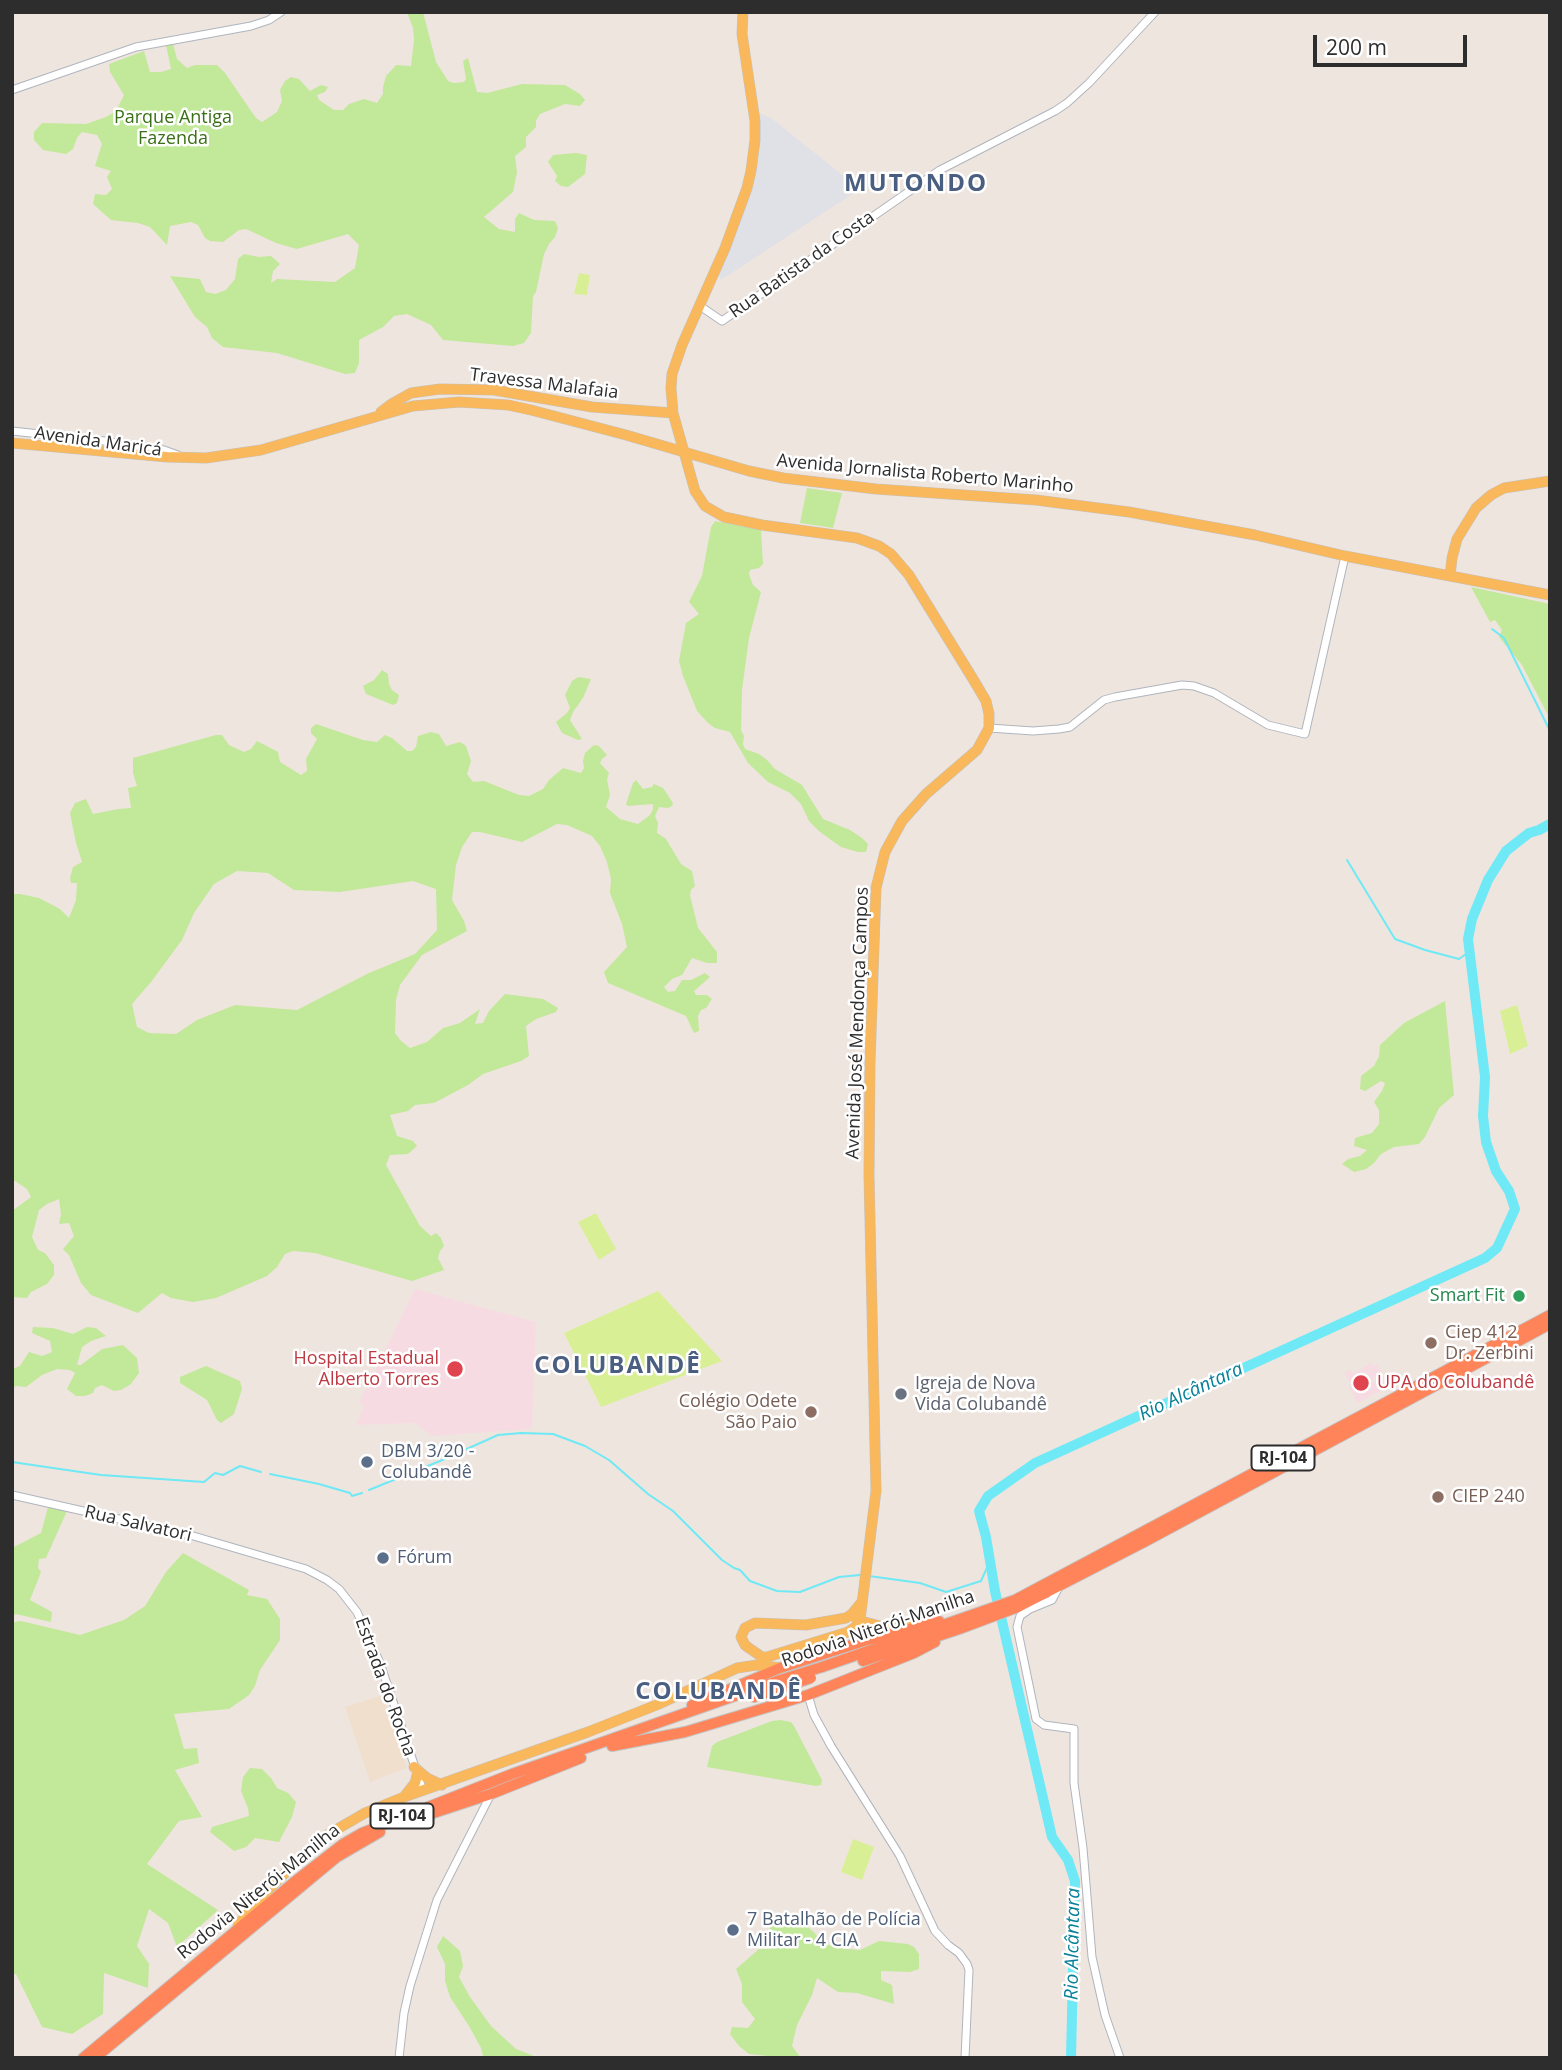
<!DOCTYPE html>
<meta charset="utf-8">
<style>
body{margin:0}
#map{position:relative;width:1562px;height:2070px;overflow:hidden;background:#efe5df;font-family:"Open Sans",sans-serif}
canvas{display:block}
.frame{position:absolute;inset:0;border:14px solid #2d2d2d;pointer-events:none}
.scale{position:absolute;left:1313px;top:35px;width:154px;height:32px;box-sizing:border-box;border:4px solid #2d2d2d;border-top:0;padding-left:9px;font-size:21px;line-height:24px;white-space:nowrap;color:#2d2d2d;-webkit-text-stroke:5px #fff;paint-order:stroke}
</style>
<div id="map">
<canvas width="1562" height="2070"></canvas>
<div class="frame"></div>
<div class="scale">200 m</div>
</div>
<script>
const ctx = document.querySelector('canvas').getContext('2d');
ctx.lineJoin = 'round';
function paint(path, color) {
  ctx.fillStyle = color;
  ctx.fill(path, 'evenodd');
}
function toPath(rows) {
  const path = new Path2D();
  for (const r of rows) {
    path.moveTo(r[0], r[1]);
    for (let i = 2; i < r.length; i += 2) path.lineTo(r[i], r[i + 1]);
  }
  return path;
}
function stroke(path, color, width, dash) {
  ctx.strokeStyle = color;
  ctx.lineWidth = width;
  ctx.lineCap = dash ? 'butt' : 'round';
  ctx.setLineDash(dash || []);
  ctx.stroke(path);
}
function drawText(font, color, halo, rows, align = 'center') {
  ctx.font = font + ' "Open Sans",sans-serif';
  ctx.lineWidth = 5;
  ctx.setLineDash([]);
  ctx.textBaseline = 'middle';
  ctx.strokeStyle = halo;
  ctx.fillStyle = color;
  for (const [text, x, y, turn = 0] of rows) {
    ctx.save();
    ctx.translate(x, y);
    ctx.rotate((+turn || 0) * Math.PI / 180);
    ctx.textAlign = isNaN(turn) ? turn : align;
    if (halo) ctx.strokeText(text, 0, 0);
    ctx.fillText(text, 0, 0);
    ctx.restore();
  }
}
const industrial = toPath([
 [759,113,771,118,860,189,721,280,718,273,748,198,759,156]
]);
const education = toPath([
 [383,1695,407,1768,370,1782,345,1707]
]);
const medical = toPath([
 [415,1289,536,1322,532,1429,432,1436,415,1423,356,1425,364,1406,359,1403],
 [1371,1363,1374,1366,1377,1365,1382,1374,1371,1380,1372,1383,1384,1377,1391,1385,1357,1403,1349,1386,1351,1384,1344,1373,1351,1370,1353,1373]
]);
const green = toPath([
 [407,12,423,12,436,62,448,81,454,83,464,82,466,79,463,61,468,58,477,92,487,93,522,84,565,85,580,94,585,100,580,106,565,104,540,114,536,121,536,127,526,137,526,147,515,156,517,172,513,192,484,217,499,229,515,232,515,219,519,213,534,220,555,221,558,228,555,237,549,244,544,254,536,292,533,296,531,333,524,343,513,346,443,340,431,325,407,314,394,316,383,327,359,340,359,363,355,373,345,374,277,353,223,347,212,338,207,327,195,317,170,276,200,279,206,292,215,294,226,290,235,279,238,259,244,254,259,257,271,256,280,264,273,271,271,283,277,279,335,282,355,268,359,245,348,234,297,249,276,243,246,229,239,230,223,242,210,241,205,238,198,225,191,222,170,226,167,245,150,227,138,223,111,220,93,204,95,194,106,195,112,189,107,177,111,171,95,166,102,144,97,135,82,132,77,138,73,149,66,154,43,150,34,140,34,132,42,123,86,124,106,117,116,111,124,95,110,72,109,64,144,51,150,72,161,72,171,69,166,45,173,44,177,59,187,68,195,65,217,65,225,73,256,118,262,122,277,112,282,101,280,90,285,81,291,77,299,79,310,91,321,85,328,87,325,92,317,95,319,100,334,110,343,110,349,104,364,99,377,103,383,94,383,87,386,76,396,65,411,66,414,40,413,28],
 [576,153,587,155,585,174,568,187,561,186,555,181,557,176,548,162,553,155],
 [807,488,842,493,833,528,800,523],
 [715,521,761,530,763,564,759,568,750,570,749,574,753,585,761,592,749,638,742,690,741,730,744,736,743,744,745,749,759,754,767,760,775,769,802,785,823,819,850,830,862,838,868,844,866,852,858,852,841,847,820,832,809,821,801,804,790,793,768,782,748,763,730,732,715,728,708,723,697,711,683,676,679,661,686,623,699,614,689,602,702,576,711,527],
 [1471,587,1550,604,1550,719,1522,665,1499,637,1502,630,1495,620,1490,622],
 [382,670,388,674,389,684,392,690,399,695,397,703,393,705,366,694,363,686,374,680],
 [578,677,591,679,583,698,573,712,570,720,582,739,578,740,562,733,556,722,567,713,570,708,565,695,572,681],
 [316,724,363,740,377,742,385,735,392,738,407,751,412,751,416,747,418,736,431,732,439,734,446,746,460,742,466,746,471,761,467,774,473,782,484,781,519,795,529,796,543,789,549,780,563,768,581,773,584,768,583,761,585,753,594,745,599,746,607,755,602,759,600,763,609,773,607,779,610,795,606,807,620,819,638,824,650,815,653,809,653,804,628,806,626,804,633,783,636,780,643,789,652,787,654,784,663,788,673,803,672,806,668,808,659,807,655,816,658,823,657,833,666,839,681,864,692,871,695,886,691,890,690,895,698,928,717,952,717,963,707,963,692,958,682,975,672,979,664,987,668,992,675,991,682,980,691,980,705,973,710,977,694,991,696,995,707,995,712,999,706,1008,701,1010,698,1016,699,1031,694,1033,686,1016,608,983,604,972,627,947,622,924,610,893,611,879,607,862,600,846,592,836,567,825,557,824,522,842,480,832,472,832,462,847,456,865,452,900,464,921,467,931,422,955,400,985,396,1000,395,1033,401,1041,410,1048,427,1042,443,1028,460,1023,480,1009,475,1024,483,1023,489,1011,505,994,543,999,558,1008,556,1012,536,1019,526,1026,529,1056,521,1061,483,1074,468,1085,434,1103,415,1105,408,1111,390,1115,397,1136,413,1141,417,1146,408,1154,390,1155,386,1165,420,1226,431,1236,436,1233,441,1238,444,1246,440,1251,438,1258,444,1270,412,1281,315,1253,293,1251,285,1254,277,1267,267,1276,216,1298,193,1302,171,1298,162,1293,138,1313,91,1295,81,1283,69,1255,63,1249,74,1236,69,1223,59,1224,61,1214,59,1199,47,1204,39,1210,32,1237,38,1250,45,1253,54,1265,54,1275,47,1284,31,1292,27,1298,12,1297,12,1211,31,1197,27,1189,12,1179,12,894,20,894,39,898,60,909,69,918,76,900,77,883,71,883,70,878,73,867,82,862,76,843,70,813,75,803,86,799,93,814,118,809,131,808,128,788,137,786,133,773,133,758,216,735,222,735,229,745,244,752,251,749,257,741,278,752,280,762,301,775,307,771,306,759,317,739,311,733,311,728],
 [237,871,268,873,294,890,340,892,413,881,436,889,437,930,415,954,369,973,297,1010,235,1005,197,1020,176,1034,149,1033,137,1027,132,1004,151,982,182,940,194,913,214,884],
 [1445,1001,1454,1095,1439,1108,1425,1137,1419,1144,1394,1147,1381,1154,1374,1163,1366,1169,1354,1172,1342,1164,1348,1159,1360,1156,1367,1150,1354,1146,1355,1138,1372,1133,1379,1124,1379,1110,1374,1102,1382,1091,1385,1083,1381,1081,1365,1091,1360,1089,1361,1076,1374,1066,1379,1056,1380,1045,1404,1023],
 [33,1327,53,1328,73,1334,87,1327,96,1328,106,1336,91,1341,82,1347,77,1365,81,1365,102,1349,123,1345,137,1358,139,1373,131,1384,121,1390,114,1391,102,1385,95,1388,93,1393,85,1396,76,1396,67,1389,75,1373,70,1370,57,1369,42,1375,26,1387,16,1386,12,1388,12,1369,20,1366,29,1352,42,1356,52,1352,50,1341,32,1333],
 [206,1366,240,1381,242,1389,234,1414,221,1423,217,1420,207,1400,180,1383,180,1377],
 [48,1507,67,1511,46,1558,39,1559,38,1568,41,1572,30,1600,52,1612,51,1622,16,1614,12,1616,12,1548,41,1533],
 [183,1553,249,1590,247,1595,267,1599,280,1619,280,1640,260,1670,255,1686,249,1695,229,1709,174,1714,184,1749,197,1748,199,1763,175,1770,202,1817,179,1821,147,1864,218,1910,177,1947,168,1923,149,1909,137,1946,149,1964,148,1988,104,1973,103,2014,72,2034,42,2027,16,1974,12,1974,12,1624,15,1622,21,1621,80,1635,124,1620,145,1606,166,1572],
 [780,1720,791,1722,794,1726,822,1780,821,1785,816,1786,707,1767,712,1746,717,1742,772,1721],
 [250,1768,262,1769,271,1778,277,1788,288,1793,296,1802,292,1817,279,1842,255,1838,246,1847,234,1851,210,1832,212,1827,249,1816,248,1808,241,1791,243,1777],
 [787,1919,806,1925,825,1943,836,1948,860,1950,879,1941,908,1944,914,1947,919,1954,919,1969,910,1972,881,1971,881,1980,892,1985,894,2004,857,1993,838,1992,817,1978,812,1995,797,2025,792,2046,801,2058,769,2058,768,2056,749,2054,739,2046,730,2034,732,2027,748,2028,755,2019,742,2002,742,1984,736,1969,759,1949,784,1948,791,1942,788,1938,768,1937,770,1927],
 [443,1936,460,1951,463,1966,459,1977,470,1997,491,2026,516,2049,539,2058,483,2056,481,2048,469,2026,450,1997,445,1981,445,1964,437,1947]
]);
const pitch = toPath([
 [579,273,590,275,587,295,574,294],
 [1517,1005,1528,1046,1510,1054,1500,1011],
 [596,1213,616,1249,599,1260,578,1222],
 [658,1291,722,1361,601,1407,564,1333],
 [853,1839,874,1847,862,1880,841,1872]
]);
const stream = toPath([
 [1492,629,1504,638,1550,731],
 [1347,860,1395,939,1425,950,1459,959,1470,951],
 [12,1462,101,1475,204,1482,215,1473,223,1475,240,1466,261,1472],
 [270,1474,319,1484,350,1493,352,1496,362,1493],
 [369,1490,440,1461,498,1435,521,1433,553,1434,585,1446,609,1460,648,1494,673,1511,722,1560,734,1568,740,1570,750,1581,777,1591,800,1592,839,1577,860,1575],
 [869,1576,920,1583,946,1592,981,1581,990,1561]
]);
const river = toPath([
 [1071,2058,1075,1881,1068,1860,1052,1837,995,1591,986,1537,979,1511,988,1496,1035,1463,1485,1258,1497,1248,1515,1209,1509,1191,1496,1171,1486,1142,1483,1116,1485,1077,1468,939,1472,919,1488,880,1506,851,1529,833,1539,830,1550,824]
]);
const minor = toPath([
 [12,90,136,47,251,26,269,20,281,12],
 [700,306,722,321,940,170,1055,111,1067,103,1089,83,1155,12],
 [12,431,104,441,164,450,178,455],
 [989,728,1033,731,1059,729,1070,727,1104,700,1115,697,1182,685,1194,686,1214,693,1268,725,1305,734,1345,556],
 [12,1495,190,1535,306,1569,327,1580,339,1589,357,1612,380,1663,423,1791],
 [1059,1587,1052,1600,1030,1609,1020,1616,1017,1627,1036,1719,1044,1725,1074,1729,1074,1783,1083,1848,1092,1957,1105,2015,1120,2058],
 [808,1695,814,1715,831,1746,900,1856,935,1931,948,1945,959,1953,967,1964,969,1970,965,2058],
 [399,2058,404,2013,410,1986,437,1900,491,1794]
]);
const major = toPath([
 [743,12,742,34,755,121,755,140,751,171,747,188,725,248,682,345,672,374,671,388,673,413,695,491,705,506,724,517,762,525,857,538,879,546,891,554,909,575,973,679,986,701,989,714,989,728,977,750,926,794,902,821,885,852,876,888,870,1063,869,1175,876,1491,860,1620,858,1625,848,1632,767,1657,762,1657,749,1648,745,1645,741,1637,745,1628,755,1623,806,1625,846,1618,852,1614,861,1603],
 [381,412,393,403,411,393,440,389,494,390,592,407,673,413],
 [12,443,167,457,206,458,261,450,413,406,459,402,508,405,531,410,626,435,749,471,783,478,876,489,1036,500,1129,512,1255,535,1345,556,1550,595],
 [1450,576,1452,558,1457,539,1476,508,1491,495,1504,488,1550,481],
 [857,1620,880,1626,911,1626],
 [414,1767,427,1778,442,1785],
 [404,1797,415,1783,417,1775],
 [238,1925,261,1897,299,1859,327,1835,365,1813,404,1797,588,1732,659,1704,737,1668,757,1665,781,1668]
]);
const highway = toPath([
 [863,1661,962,1628,1018,1607,1146,1541,1550,1324],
 [822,1667,1015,1600,1550,1315],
 [754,1697,784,1687],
 [692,1705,780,1668,864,1641,939,1621],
 [612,1746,685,1732,808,1695,914,1653,935,1642],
 [409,1821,491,1794,581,1758],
 [83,2058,293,1883,343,1844,362,1833,512,1774,780,1680],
 [95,2058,337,1857,380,1832]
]);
const highwayBridge = toPath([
 [780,1680,822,1667],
 [784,1687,811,1678]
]);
const markers = [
 [1519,1296,7,"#2e9e5b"],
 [1431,1343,7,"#8d6e63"],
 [455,1369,9,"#e0444e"],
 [1361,1383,9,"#e0444e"],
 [901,1394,7,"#6b7280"],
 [811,1412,7,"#8d6e63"],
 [367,1462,7,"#5c6f8a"],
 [1438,1497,7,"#8d6e63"],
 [383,1558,7,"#5c6f8a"],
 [733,1930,7,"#5c6f8a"]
];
const shields = [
 [1283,1458,63],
 [402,1816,63]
];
const shieldNames = [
 ["RJ-104",1283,1458],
 ["RJ-104",402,1816]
];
const parkNames = [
 ["Parque Antiga",173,118],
 ["Fazenda",173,139]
];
const streetNames = [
 ["Rua Batista da Costa",802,265,-35],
 ["Travessa Malafaia",544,384,7],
 ["Avenida Maricá",98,442,8],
 ["Avenida Jornalista Roberto Marinho",925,474,5],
 ["Avenida José Mendonça Campos",858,1023,-88],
 ["Rua Salvatori",138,1524,13],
 ["Rodovia Niterói-Manilha",878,1629,-19],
 ["Estrada do Rocha",385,1687,70],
 ["Rodovia Niterói-Manilha",259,1892,-39]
];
const leisureNames = [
 ["Smart Fit",1505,1296]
];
const educationNames = [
 ["Ciep 412",1445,1333],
 ["Dr. Zerbini",1445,1354],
 ["Colégio Odete",797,1402,"right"],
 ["São Paio",797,1423,"right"],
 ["CIEP 240",1452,1497]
];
const healthNames = [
 ["Hospital Estadual",439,1359],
 ["Alberto Torres",439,1380],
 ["UPA do Colubandê",1377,1383,"left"]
];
const worshipNames = [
 ["Igreja de Nova",915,1384],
 ["Vida Colubandê",915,1405]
];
const serviceNames = [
 ["DBM 3/20 -",381,1452],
 ["Colubandê",381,1473],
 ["Fórum",397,1558],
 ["7 Batalhão de Polícia",747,1920],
 ["Militar - 4 CIA",747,1941]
];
const waterNames = [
 ["Rio Alcântara",1191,1392,-25],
 ["Rio Alcântara",1073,1944,-89]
];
const districtNames = [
 ["MUTONDO",916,184],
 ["COLUBANDÊ",618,1366],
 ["COLUBANDÊ",719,1692]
];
paint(industrial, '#e0e0e7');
paint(education, '#f1dfce');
paint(medical, '#f6dce2');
paint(green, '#c2e899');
paint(pitch, '#d9ef95');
stroke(stream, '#6ee9f5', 2);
stroke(river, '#6ee9f5', 10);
stroke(minor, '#afb5bd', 9);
stroke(major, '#c4c4c4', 11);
stroke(highway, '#c4c4c4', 12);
stroke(minor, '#fff', 7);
stroke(major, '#f8b85b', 10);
stroke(highway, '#ff845a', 10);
stroke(highwayBridge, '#c4c4c4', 12, []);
stroke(highwayBridge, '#ff845a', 10);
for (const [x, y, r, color] of markers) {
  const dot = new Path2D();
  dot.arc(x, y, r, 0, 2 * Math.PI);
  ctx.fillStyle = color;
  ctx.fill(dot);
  stroke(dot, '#fff', 2.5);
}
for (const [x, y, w] of shields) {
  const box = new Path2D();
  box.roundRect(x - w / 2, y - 12.5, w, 25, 5);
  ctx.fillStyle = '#fff';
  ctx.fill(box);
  stroke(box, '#2d2d2d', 2);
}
drawText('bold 16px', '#2d2d2d', null, shieldNames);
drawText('18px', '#397017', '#fff', parkNames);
drawText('18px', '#2d2d2d', '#fff', streetNames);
drawText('18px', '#27864d', '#fff', leisureNames, 'right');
drawText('18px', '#785e54', '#fff', educationNames, 'left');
drawText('18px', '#be3a42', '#fff', healthNames, 'right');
drawText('18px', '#5b616d', '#fff', worshipNames, 'left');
drawText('18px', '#4e5e75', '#fff', serviceNames, 'left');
drawText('italic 19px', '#078199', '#fff', waterNames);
ctx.letterSpacing = '2px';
drawText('bold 24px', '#4a5e81', '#fff', districtNames);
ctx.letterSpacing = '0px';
</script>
